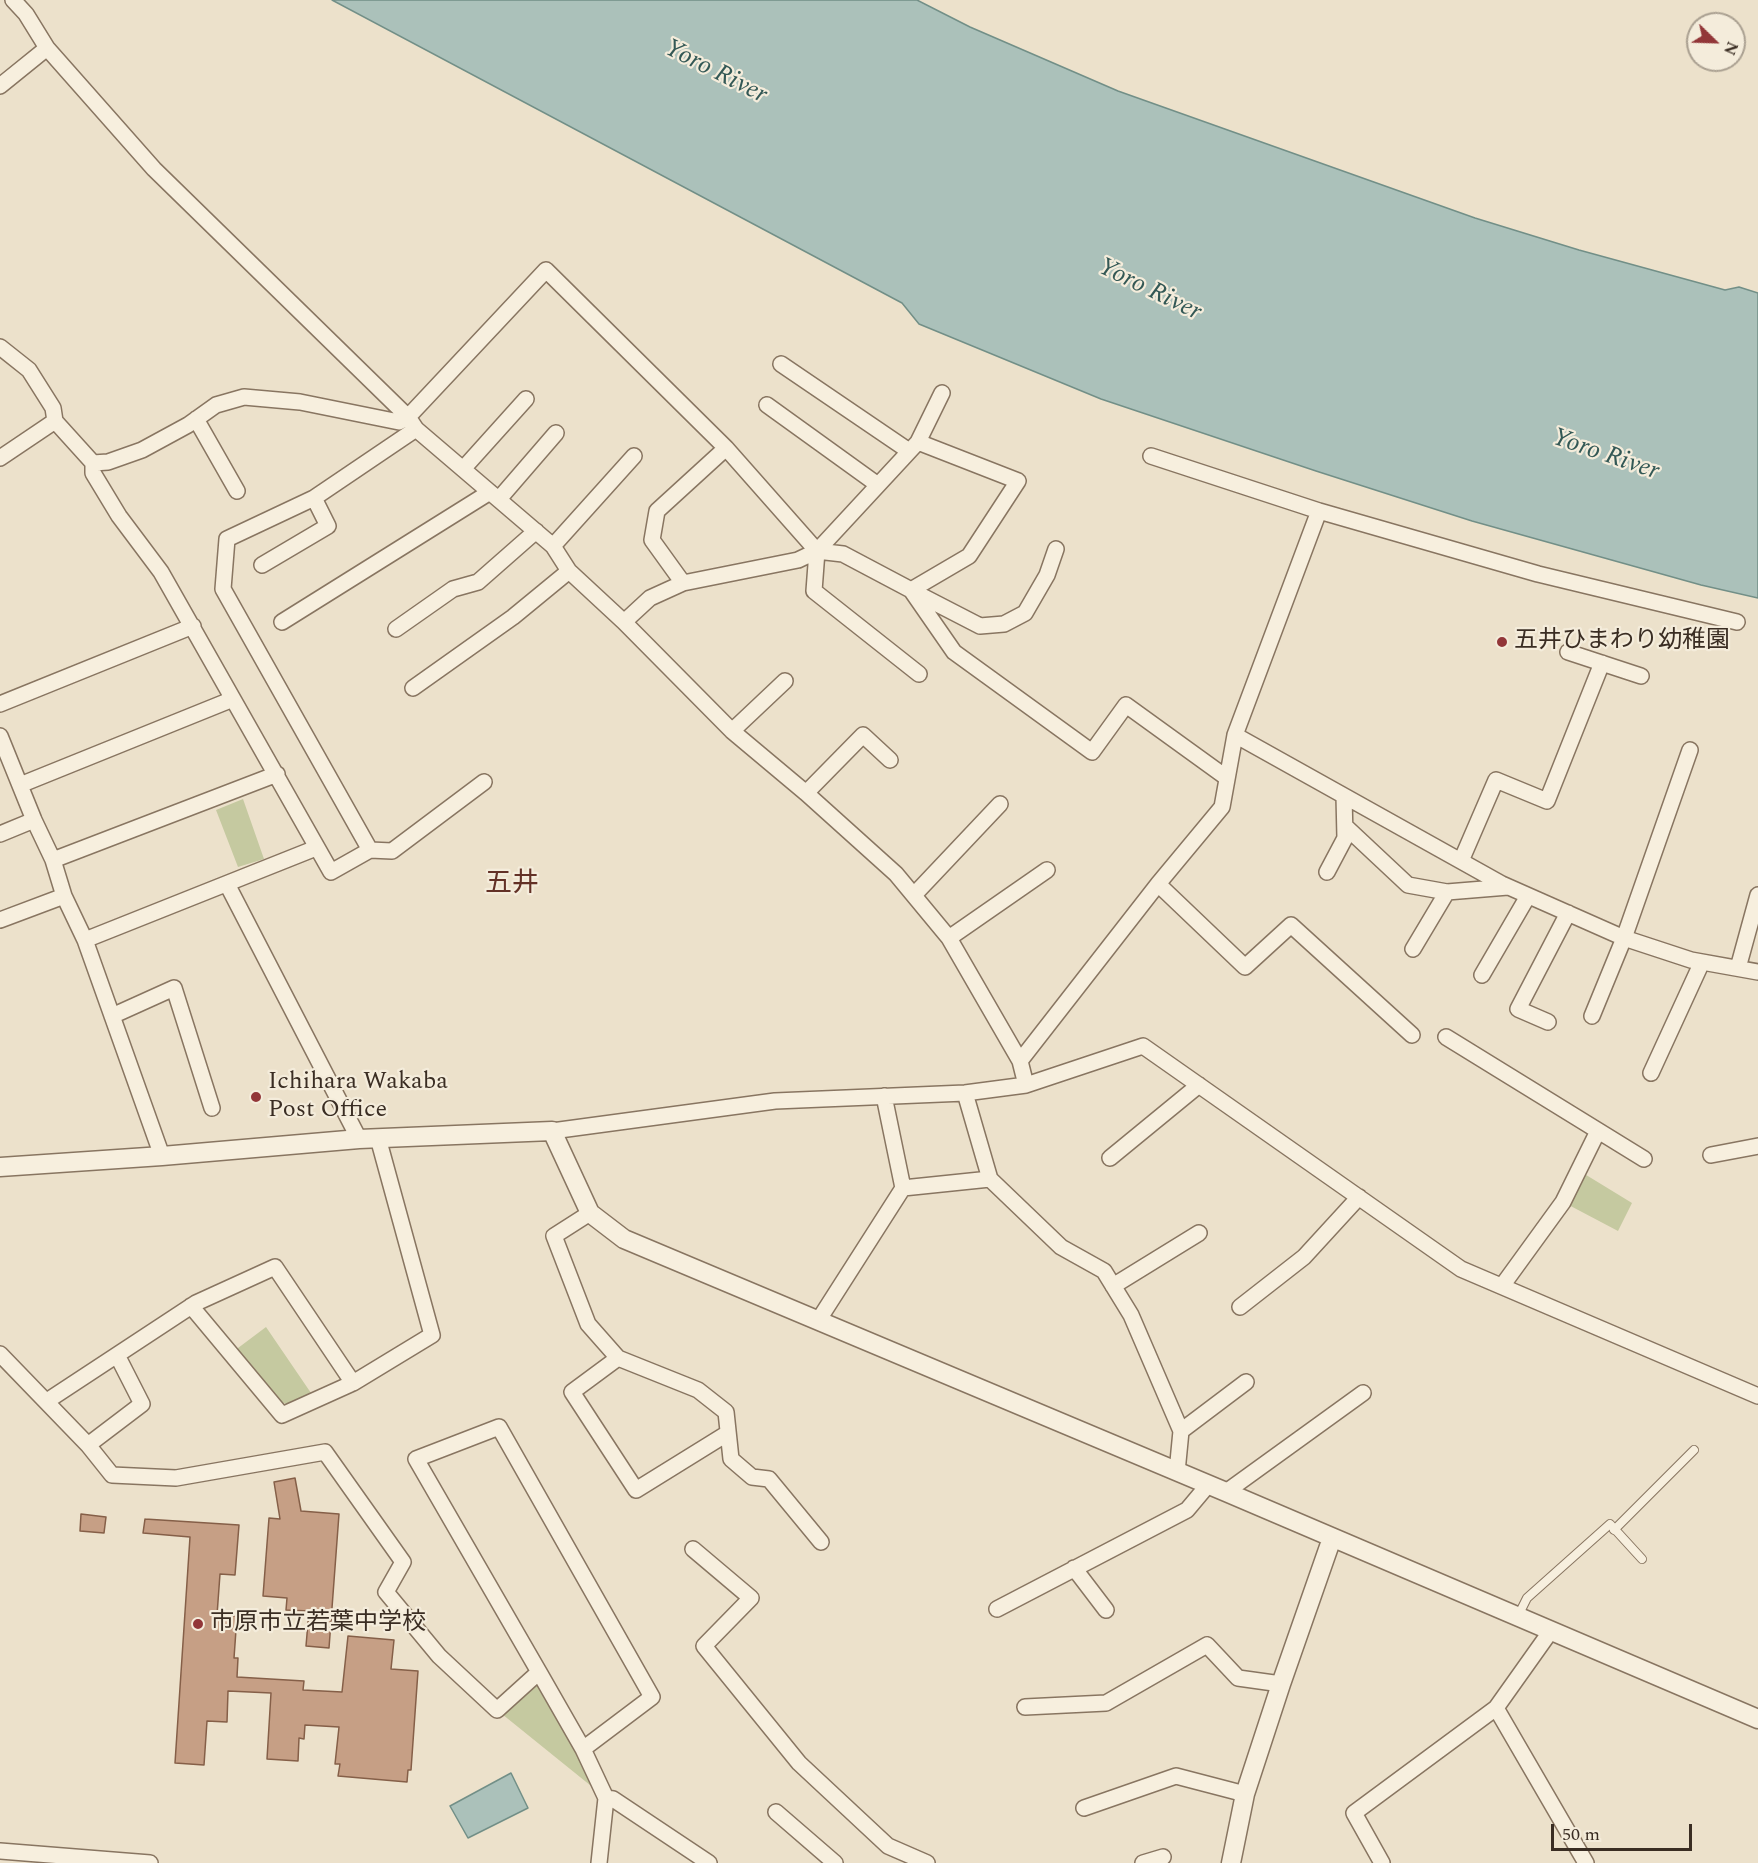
<!DOCTYPE html>
<meta charset="utf-8">
<style>
body{margin:0}
#map{position:relative;width:1758px;height:1863px;overflow:hidden;background:#ece1cb;font-family:Spectral,serif}
canvas{display:block}
.north{position:absolute;left:1686px;top:12px;width:60px;height:60px;box-sizing:border-box;background:#f4ecdb;border:2px solid #aaa091;border-radius:50%;rotate:113deg;font-size:16px;font-weight:700;line-height:24px;text-align:center;color:#3a2d23}
.north::after{content:'';display:block;margin:auto;width:21px;height:27px;background:#923638;clip-path:polygon(50% 0,100% 100%,50% 72%,0 100%)}
.scale{position:absolute;left:1551px;top:1824px;width:141px;height:27px;box-sizing:border-box;border:3px solid #3a2d23;border-top:0;padding-left:8px;font-size:18px;line-height:21px;white-space:nowrap;color:#3a2d23;-webkit-text-stroke:4px #f4ecdb;paint-order:stroke}
</style>
<div id="map">
<canvas width="1758" height="1863"></canvas>
<div class="north">N</div>
<div class="scale">50 m</div>
</div>
<script>
const ctx = document.querySelector('canvas').getContext('2d');
ctx.lineJoin = 'round';
function paint(path, color) {
  ctx.fillStyle = color;
  ctx.fill(path, 'evenodd');
}
function toPath(rows) {
  const path = new Path2D();
  for (const r of rows) {
    path.moveTo(r[0], r[1]);
    for (let i = 2; i < r.length; i += 2) path.lineTo(r[i], r[i + 1]);
  }
  return path;
}
function stroke(path, color, width, dash) {
  ctx.strokeStyle = color;
  ctx.lineWidth = width;
  ctx.lineCap = dash ? 'butt' : 'round';
  ctx.setLineDash(dash || []);
  ctx.stroke(path);
}
function drawText(font, color, halo, rows, align = 'center') {
  ctx.font = font + ' Spectral,"Noto Sans JP",serif';
  ctx.lineWidth = 4.5;
  ctx.setLineDash([]);
  ctx.textBaseline = 'middle';
  ctx.strokeStyle = halo;
  ctx.fillStyle = color;
  for (const [text, x, y, turn = 0] of rows) {
    ctx.save();
    ctx.translate(x, y);
    ctx.rotate((+turn || 0) * Math.PI / 180);
    ctx.textAlign = isNaN(turn) ? turn : align;
    if (halo) ctx.strokeText(text, 0, 0);
    ctx.fillText(text, 0, 0);
    ctx.restore();
  }
}
const green = toPath([
 [243,799,264,859,238,867,216,810],
 [1578,1170,1632,1203,1618,1231,1563,1202],
 [266,1327,311,1393,291,1405,280,1402,234,1351],
 [539,1672,606,1798,497,1710]
]);
const water = toPath([
 [332,0,917,0,970,27,1118,91,1475,218,1579,250,1725,290,1739,287,1758,293,1758,598,1701,585,1472,521,1316,471,1101,399,919,324,902,303,332,0],
 [511,1773,528,1808,468,1838,450,1806,511,1773]
]);
const building = toPath([
 [295,1478,301,1511,339,1514,329,1648,306,1646,309,1611,286,1610,287,1598,263,1596,269,1518,280,1519,274,1482,295,1478],
 [81,1514,106,1517,104,1533,80,1531,81,1514],
 [145,1519,239,1525,235,1575,220,1574,217,1615,237,1616,234,1658,238,1658,237,1677,304,1681,303,1690,342,1692,348,1636,394,1640,391,1669,418,1671,411,1770,408,1770,407,1782,338,1776,340,1764,335,1764,339,1727,305,1725,304,1739,299,1738,298,1761,267,1759,271,1693,228,1691,227,1722,207,1721,204,1765,175,1763,190,1537,143,1533,145,1519]
]);
const service = toPath([
 [1614,1530,1694,1450],
 [1518,1616,1527,1598,1610,1524,1642,1559]
]);
const minor = toPath([
 [13,0,26,14,47,48,154,169,408,417,416,429,553,546,569,571,624,622,732,731,806,793,896,874,949,938,1020,1061,1026,1085],
 [0,86,47,48],
 [0,347,29,370,53,408,55,421,93,463,108,462,142,450,188,425,216,405,244,397,300,402,399,422,408,417,546,270,726,448,817,551,843,554,911,590,954,652,1092,752,1126,705,1227,778],
 [781,364,909,451],
 [767,405,878,485],
 [196,419,237,491],
 [1151,456,1319,511,1538,574,1737,622],
 [0,458,55,421],
 [93,463,93,473,119,516,161,572,331,872,370,850,392,851,484,782],
 [463,469,526,399],
 [314,498,227,539,223,589,370,850],
 [499,499,556,433],
 [553,546,634,456],
 [817,551,814,591,919,674],
 [262,565,328,526,314,498,416,429],
 [683,583,652,540,657,511,726,448],
 [911,590,969,556,1018,481,918,442],
 [916,593,980,626,1004,624,1025,613,1047,575,1056,549],
 [282,622,490,492],
 [624,622,650,598,683,583,798,560,817,551,918,442,942,393],
 [396,629,453,589,478,582,536,531],
 [1568,652,1641,676],
 [413,688,513,617,569,571],
 [0,704,193,626],
 [732,731,785,681],
 [1235,735,1502,884,1624,938,1691,960,1758,972],
 [0,736,34,820,53,860,64,896,85,940,162,1156],
 [20,785,233,699],
 [806,793,863,735,890,760],
 [1345,826,1408,885,1447,892],
 [0,834,34,820],
 [53,860,277,774],
 [1461,861,1496,780,1547,801,1602,663],
 [1327,872,1345,838,1344,796],
 [227,884,359,1139],
 [1158,884,1245,967,1291,925,1412,1035],
 [914,895,1000,804],
 [0,920,64,896],
 [949,938,1047,870],
 [85,940,316,848],
 [1413,949,1447,892,1508,887],
 [1738,968,1758,895],
 [1482,975,1528,896],
 [112,1016,174,988,212,1108],
 [1592,1016,1624,938,1690,750],
 [1548,1022,1518,1009,1568,913],
 [1446,1037,1644,1159],
 [1020,1061,1158,884,1222,807,1235,735,1319,511],
 [1651,1073,1702,962],
 [965,1093,990,1179,1061,1247,1104,1271,1131,1315,1181,1431,1177,1472],
 [552,1131,775,1101,965,1093,1026,1085,1143,1046,1461,1269,1758,1396],
 [1711,1155,1758,1146],
 [1110,1158,1199,1085],
 [903,1188,990,1179],
 [590,1213,554,1236,588,1324,618,1358,698,1390,726,1412,731,1459,752,1477,769,1479,821,1542],
 [1113,1286,1199,1233],
 [1502,1286,1563,1202,1598,1131],
 [191,1306,282,1415,353,1383],
 [1240,1307,1304,1257,1359,1197],
 [818,1321,903,1188,884,1096],
 [0,1354,88,1445,112,1475,176,1478,325,1452,403,1562,386,1592,439,1656,497,1710,539,1672,583,1749,606,1798,599,1863],
 [618,1358,572,1392,636,1490,728,1433],
 [47,1401,196,1303,275,1267,353,1383,432,1335,378,1138],
 [1181,1431,1246,1382],
 [88,1445,142,1404,117,1355],
 [1226,1492,1363,1393],
 [693,1549,751,1598,704,1646,799,1763,888,1846,927,1863],
 [1074,1568,1106,1610],
 [997,1609,1187,1510,1208,1485],
 [539,1672,416,1459,499,1427,652,1697,583,1749],
 [1025,1707,1106,1703,1207,1645,1238,1678,1281,1684],
 [1496,1708,1586,1863],
 [606,1798,613,1799,709,1863],
 [1084,1808,1176,1776,1245,1794],
 [776,1812,835,1863],
 [0,1851,150,1863],
 [1143,1863,1163,1857],
 [1382,1863,1354,1813,1496,1708,1550,1632]
]);
const tertiary = toPath([
 [0,1167,162,1156,359,1139,552,1131,590,1213,624,1239,1226,1492,1758,1719],
 [1231,1863,1245,1794,1281,1684,1332,1538]
]);
const markers = [
 [1502,642,6,"#923638"],
 [256,1097,6,"#923638"],
 [198,1624,6,"#923638"]
];
const poiNames = [
 ["五井ひまわり幼稚園",1514,642],
 ["Ichihara Wakaba",268,1083],
 ["Post Office",268,1111],
 ["市原市立若葉中学校",210,1624]
];
const waterNames = [
 ["Yoro River",715,73,27],
 ["Yoro River",1149,291,26],
 ["Yoro River",1605,456,19]
];
const quarterNames = [
 ["五井",512,886]
];
paint(green, '#c5c9a0');
paint(water, '#abc1ba');
stroke(water, '#728f87', 1.5);
paint(building, '#c69f85');
stroke(building, '#855f48', 1.5);
stroke(service, '#887561', 10);
stroke(minor, '#887561', 18);
stroke(tertiary, '#887561', 21);
stroke(service, '#f7efde', 8);
stroke(minor, '#f7efde', 15);
stroke(tertiary, '#f7efde', 18);
for (const [x, y, r, color] of markers) {
  const dot = new Path2D();
  dot.arc(x, y, r, 0, 2 * Math.PI);
  ctx.fillStyle = color;
  ctx.fill(dot);
  stroke(dot, '#f4ecdb', 2);
}
drawText('24px', '#3a2d23', '#f4ecdb', poiNames, 'left');
drawText('italic 26px', '#335855', '#f4ecdb', waterNames);
drawText('27px', '#633126', '#f4ecdb', quarterNames);
</script>
